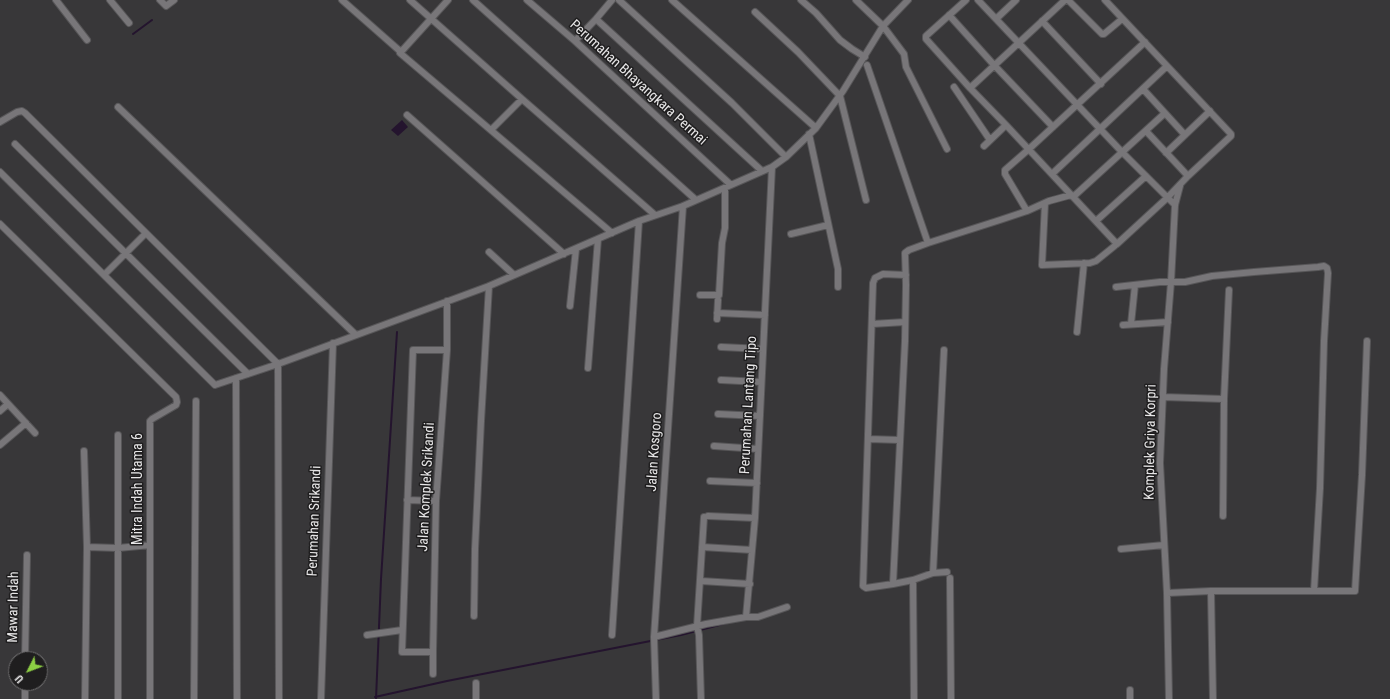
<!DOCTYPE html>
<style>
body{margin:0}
#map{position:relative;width:1390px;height:699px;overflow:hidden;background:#383739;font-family:"Roboto Condensed",sans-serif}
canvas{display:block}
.north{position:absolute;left:8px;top:651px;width:40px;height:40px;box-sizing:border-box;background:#1f1e1f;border:1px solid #6f6e6f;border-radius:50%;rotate:228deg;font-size:11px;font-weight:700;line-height:16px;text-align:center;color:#e7e6e7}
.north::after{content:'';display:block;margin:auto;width:14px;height:18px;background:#8dce44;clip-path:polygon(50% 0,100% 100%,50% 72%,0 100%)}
</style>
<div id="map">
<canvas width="1390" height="699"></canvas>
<div class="north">U</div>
</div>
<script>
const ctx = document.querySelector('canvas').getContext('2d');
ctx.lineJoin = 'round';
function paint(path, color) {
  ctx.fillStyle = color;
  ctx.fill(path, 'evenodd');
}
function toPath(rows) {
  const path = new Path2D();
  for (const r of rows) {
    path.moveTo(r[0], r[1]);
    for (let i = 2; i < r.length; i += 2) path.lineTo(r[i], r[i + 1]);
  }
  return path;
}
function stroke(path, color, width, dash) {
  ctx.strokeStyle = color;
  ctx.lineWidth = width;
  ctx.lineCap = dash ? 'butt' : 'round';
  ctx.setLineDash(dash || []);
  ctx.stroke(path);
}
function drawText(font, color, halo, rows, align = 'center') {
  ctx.font = font + ' "Roboto Condensed",sans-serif';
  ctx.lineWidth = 3;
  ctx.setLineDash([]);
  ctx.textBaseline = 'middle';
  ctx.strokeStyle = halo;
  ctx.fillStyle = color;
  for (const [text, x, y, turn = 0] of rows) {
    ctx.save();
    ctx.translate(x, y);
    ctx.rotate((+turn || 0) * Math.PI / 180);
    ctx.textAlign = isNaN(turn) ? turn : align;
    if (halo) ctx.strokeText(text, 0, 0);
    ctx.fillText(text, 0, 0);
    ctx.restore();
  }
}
const water = toPath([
 [402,120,408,127,398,136,391,130]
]);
const stream = toPath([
 [133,34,152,20],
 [375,697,447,681,681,635,727,623],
 [376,699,381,579,397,332]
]);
const street = toPath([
 [56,0,87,40],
 [110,0,129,23],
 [160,0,166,6,174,0],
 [342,0,401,52],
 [410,0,522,99],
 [448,0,400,53,612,233],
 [473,0,696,200],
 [527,0,575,41,731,185],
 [619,0,732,103,786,157],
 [672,0,816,128],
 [801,0,816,13,840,40,852,49,865,57],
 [856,0,883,26,904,54,906,67,947,149],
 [966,0,926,36,926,39,970,88,1006,125,1117,244],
 [978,0,1122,152,1175,205],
 [1068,0,1102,34,1104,34,1122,19],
 [755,12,798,52,840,96,866,200],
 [949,15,994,65,1053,127],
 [596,19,612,0],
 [996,19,1016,0],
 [1042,21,1101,84],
 [575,41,596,19,762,171],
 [867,65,928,243],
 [954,87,990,140],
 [970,88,1065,0],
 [1143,89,1185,135],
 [118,107,356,335],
 [407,115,564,254],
 [0,122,17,112,22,111,25,113,278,364,489,286,639,221,683,206,772,167,786,157,816,128,843,91,883,26,908,0],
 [491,130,522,99,655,215],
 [1146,131,1188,176],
 [809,134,838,269,838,287],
 [15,144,248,374],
 [984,146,1006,125],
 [1166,153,1210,111],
 [0,172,215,385,278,364,279,699],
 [1052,174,1167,66],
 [1073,197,1165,113],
 [1045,203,1042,265,1090,263,1096,261,1117,244,1167,198,1188,176,1231,136,1231,134,1105,0],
 [1027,211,1005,174,1005,170,1029,149,1145,42],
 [1096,221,1146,176],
 [0,224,176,397,177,402,176,405,152,419,150,421,150,699],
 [791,234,828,225],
 [489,252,513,274],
 [104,275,146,233],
 [906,275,883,274,875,278,873,283,863,586,866,588,893,584,913,580,933,573,947,572],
 [1116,287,1160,282,1185,282,1212,276,1254,272,1318,267,1324,266,1327,268,1328,273,1324,341,1320,488,1314,591],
 [700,295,719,295,722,243,725,228,725,188],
 [570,306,576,249],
 [717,313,765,315],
 [717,319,718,300],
 [872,324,905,322],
 [1131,324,1135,285],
 [1123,325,1168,322],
 [1077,332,1084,263],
 [721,347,763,349],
 [588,368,598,239],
 [236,378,237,699],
 [721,380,761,382],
 [0,395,35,433],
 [1163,397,1224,399],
 [0,411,8,404],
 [718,414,760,416],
 [118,435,118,699],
 [868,439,900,440],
 [0,445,26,423],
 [714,446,758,449],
 [84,451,87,547,85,699],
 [710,481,757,483],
 [407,500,436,501],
 [708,516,755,518],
 [1223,516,1224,399,1229,290],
 [87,547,118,548,150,545],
 [702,547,752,550],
 [1121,549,1164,545],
 [933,573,944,350],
 [950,578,951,699],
 [913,580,914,699],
 [701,581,750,584],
 [893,584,905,341,906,285,905,253,909,250,928,243,1000,220,1027,211,1049,201,1071,195],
 [1211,591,1213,699],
 [1167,593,1211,591,1355,591,1362,475,1367,341],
 [474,616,475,549,481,421,489,286],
 [746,617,758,617,787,607],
 [367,635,402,630],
 [612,635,639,221],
 [654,637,706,624,746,617,755,518,772,167],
 [433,652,402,652,413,350,447,350],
 [25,659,27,555],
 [433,674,433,652,436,501,447,350,447,301],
 [476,683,476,699],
 [1130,690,1130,699],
 [25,699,25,683],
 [194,699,196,401],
 [321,699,333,343],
 [656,699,654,637,683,206],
 [701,699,699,635,697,626,704,517],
 [1169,699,1167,593,1160,463,1164,369,1171,282,1175,205,1180,186]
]);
const streetNames = [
 ["Perumahan Bhayangkara Permai",638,83,42],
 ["Perumahan Lantang Tipo",749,405,-87],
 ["Komplek Griya Korpri",1151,442,-89],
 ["Jalan Kosgoro",655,452,-86],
 ["Jalan Komplek Srikandi",427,487,-87],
 ["Mitra Indah Utama 6",138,489,-90],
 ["Perumahan Srikandi",315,521,-88],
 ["Mawar Indah",14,607,-89]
];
paint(water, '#24142e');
stroke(stream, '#24142e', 2);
stroke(street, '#575658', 8);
stroke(street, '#787679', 6);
drawText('14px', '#e7e6e7', '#1f1e1f', streetNames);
</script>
